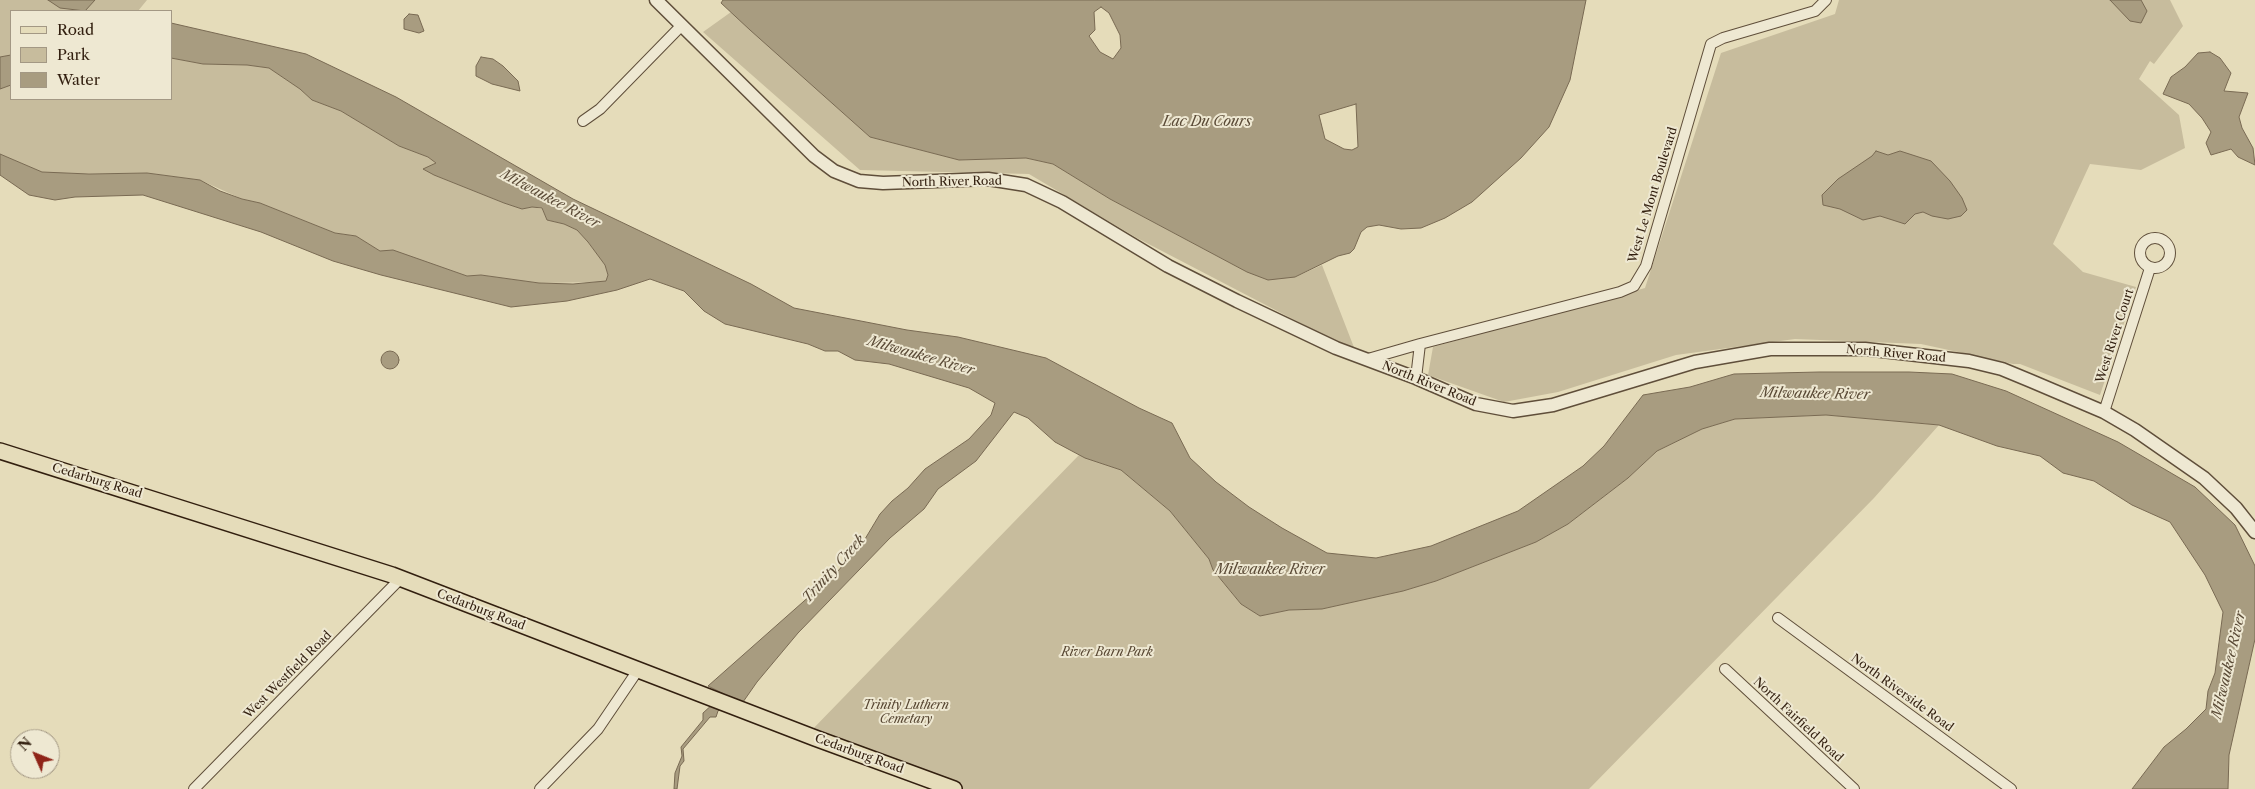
<!DOCTYPE html>
<style>
body{margin:0}
#map{position:relative;width:2255px;height:789px;overflow:hidden;background:#e5dcba;font-family:"Libre Caslon Text",serif}
canvas{display:block}
.legend{position:absolute;left:10px;top:10px;width:162px;height:90px;box-sizing:border-box;background:#eee8d2;border:1px solid #a39884;margin:0;padding:6px 9px;list-style:none;font-size:15px;color:#321f0f}
.legend li{display:flex;align-items:center;gap:10px;height:25px}
.legend b{width:25px;border:1px solid #a39884}
.north{position:absolute;left:10px;top:729px;width:50px;height:50px;box-sizing:border-box;background:#eee8d2;border:1px solid #a39884;border-radius:50%;rotate:314deg;font-size:14px;font-weight:700;line-height:20px;text-align:center;color:#321f0f}
.north::after{content:'';display:block;margin:auto;width:18px;height:22px;background:#8f2418;clip-path:polygon(50% 0,100% 100%,50% 72%,0 100%)}
</style>
<div id="map">
<canvas width="2255" height="789"></canvas>
<ul class="legend">
<li><b style="height:6px;background:#e5dcba"></b>Road</li>
<li><b style="height:14px;background:#c7bc9d"></b>Park</li>
<li><b style="height:14px;background:#a89c80"></b>Water</li>
</ul>
<div class="north">N</div>
</div>
<script>
const ctx = document.querySelector('canvas').getContext('2d');
ctx.lineJoin = 'round';
function paint(path, color) {
  ctx.fillStyle = color;
  ctx.fill(path, 'evenodd');
}
function toPath(rows) {
  const path = new Path2D();
  for (const r of rows) {
    if (r.length === 3) {
      path.moveTo(r[0] + r[2], r[1]);
      path.arc(r[0], r[1], r[2], 0, 2 * Math.PI);
      continue;
    }
    path.moveTo(r[0], r[1]);
    for (let i = 2; i < r.length; i += 2) path.lineTo(r[i], r[i + 1]);
  }
  return path;
}
function stroke(path, color, width, dash) {
  ctx.strokeStyle = color;
  ctx.lineWidth = width;
  ctx.lineCap = dash ? 'butt' : 'round';
  ctx.setLineDash(dash || []);
  ctx.stroke(path);
}
function drawText(font, color, halo, rows, align = 'center') {
  ctx.font = font + ' "Libre Caslon Text",serif';
  ctx.lineWidth = 4;
  ctx.setLineDash([]);
  ctx.textBaseline = 'middle';
  ctx.strokeStyle = halo;
  ctx.fillStyle = color;
  for (const [text, x, y, turn = 0] of rows) {
    ctx.save();
    ctx.translate(x, y);
    ctx.rotate((+turn || 0) * Math.PI / 180);
    ctx.textAlign = isNaN(turn) ? turn : align;
    if (halo) ctx.strokeText(text, 0, 0);
    ctx.fillText(text, 0, 0);
    ctx.restore();
  }
}
const green = toPath([
 [0,0,147,0,138,11,11,11,11,55,0,57],
 [1839,0,2170,0,2183,26,2154,64,2150,61,2139,79,2179,115,2185,148,2141,170,2090,164,2053,244,2083,272,2136,287,2100,395,2020,364,2013,364,1921,344,1795,339,1676,355,1558,392,1504,402,1428,375,1433,347,1645,288,1721,53,1835,14],
 [731,12,870,137,959,160,1026,158,1053,164,1110,199,1247,272,1295,277,1322,265,1355,350,1358,353,1137,238,1029,174,860,170,703,32],
 [171,58,203,64,247,65,269,68,300,89,312,100,341,111,399,146,428,157,436,163,424,169,434,175,504,203,522,209,532,207,542,209,547,220,564,224,577,230,588,242,605,265,608,275,606,282,539,283,481,275,467,276,393,251,380,251,356,236,335,233,260,203,242,199,200,180,147,173,58,174,42,172,0,154,0,89,11,85,11,99,171,99],
 [1826,415,1939,425,1874,498,1589,789,954,789,807,735,1079,455,1121,470,1170,511,1209,559,1213,571,1241,604,1260,616,1289,610,1322,609,1403,591,1436,581,1536,542,1568,524,1628,478,1657,451,1702,429,1735,419]
]);
const water = toPath([
 [48,0,95,0,85,11,60,8,48,0],
 [723,0,1586,0,1570,80,1549,127,1521,158,1472,202,1445,218,1421,228,1401,229,1379,225,1367,227,1361,232,1354,249,1350,253,1338,256,1295,277,1268,280,1247,272,1110,199,1053,164,1026,158,959,160,870,137,750,30,721,3,723,0],
 [1101,7,1109,13,1120,35,1121,48,1113,59,1100,52,1089,36,1095,30,1094,12,1101,7],
 [1356,104,1358,147,1352,150,1344,149,1325,139,1319,115,1356,104],
 [2110,0,2141,0,2147,11,2141,23,2130,21,2110,0],
 [409,14,418,15,424,31,419,33,404,29,404,19,409,14],
 [171,23,306,54,396,97,573,199,751,284,794,308,907,330,958,337,1046,358,1139,408,1172,423,1190,458,1216,482,1249,507,1282,528,1327,553,1376,558,1431,546,1518,511,1583,466,1604,446,1643,395,1690,387,1734,374,1819,372,1909,372,1952,374,2006,391,2118,442,2195,487,2235,525,2255,566,2255,639,2229,755,2228,789,2132,789,2164,747,2186,729,2206,709,2208,691,2215,673,2223,612,2205,575,2170,522,2132,505,2094,481,2063,473,2040,456,1997,446,1939,425,1826,415,1735,419,1702,429,1657,451,1628,478,1568,524,1536,542,1436,581,1403,591,1322,609,1289,610,1260,616,1241,604,1213,570,1209,559,1170,511,1121,470,1085,458,1055,442,1028,418,1014,412,976,461,938,489,924,509,890,538,798,633,757,682,743,702,731,697,718,711,716,717,710,717,683,749,684,761,680,766,677,789,674,789,675,773,682,756,681,747,703,720,703,713,724,694,708,686,838,571,865,539,880,514,892,501,908,488,925,469,969,439,991,415,995,403,969,388,889,364,855,360,838,351,825,351,808,344,725,324,704,311,684,291,650,279,617,290,567,301,511,307,381,275,333,261,261,232,143,195,75,197,55,200,29,195,0,175,0,154,42,172,89,174,147,173,200,180,220,191,242,199,260,203,335,233,356,236,380,251,393,250,467,276,481,275,539,283,573,284,606,281,608,275,605,265,588,242,577,230,564,224,547,220,542,208,532,207,522,209,504,203,434,175,423,169,436,163,428,157,399,146,341,111,312,100,300,89,269,68,247,65,203,64,171,58,171,23],
 [2210,52,2220,58,2231,73,2224,91,2248,93,2239,117,2242,128,2253,148,2255,165,2238,157,2231,149,2211,155,2206,143,2211,132,2202,118,2189,104,2163,94,2171,77,2185,67,2198,53,2210,52],
 [11,55,11,85,0,89,0,57,11,55],
 [481,57,493,59,503,66,518,81,520,91,492,84,476,76,476,66,481,57],
 [1876,151,1888,155,1900,151,1931,161,1950,181,1962,198,1967,210,1961,216,1948,219,1932,216,1923,212,1915,214,1905,224,1880,216,1863,220,1840,209,1823,205,1822,195,1838,179,1872,156,1876,151],
 [390,360,9]
]);
const minor = toPath([
 [583,121,600,109,682,25],
 [2155,253,15],
 [1368,359,1420,344],
 [1416,378,1420,344,1620,292,1634,286,1646,266,1711,44,1723,38,1815,11,1826,0],
 [2104,412,2150,268],
 [1778,618,2011,789],
 [1725,669,1854,789],
 [194,789,400,579],
 [540,789,598,729,638,670]
]);
const tertiary = toPath([
 [656,0,814,156,834,171,859,181,883,183,988,179,1026,185,1062,202,1168,266,1237,301,1336,348,1416,378,1476,404,1513,411,1553,405,1695,362,1770,349,1865,349,1969,361,2002,369,2031,381,2104,412,2135,430,2204,478,2236,508,2255,532]
]);
const primary = toPath([
 [0,451,392,575,815,738,954,789]
]);
const streetNames = [
 ["North River Road",952,182,-1],
 ["West Le Mont Boulevard",1653,195,-73],
 ["West River Court",2115,336,-72],
 ["North River Road",1896,354,5],
 ["North River Road",1429,384,22],
 ["Cedarburg Road",97,481,17],
 ["Cedarburg Road",481,610,21],
 ["West Westfield Road",288,675,-45],
 ["North Riverside Road",1902,693,36],
 ["North Fairfield Road",1798,720,43],
 ["Cedarburg Road",859,754,20]
];
const parkNames = [
 ["River Barn Park",1107,653],
 ["Trinity Luthern",906,706],
 ["Cemetary",906,720]
];
const waterNames = [
 ["Lac Du Cours",1207,122],
 ["Milwaukee River",550,199,28],
 ["Milwaukee River",921,356,16],
 ["Milwaukee River",1815,394,1],
 ["Trinity Creek",834,569,-48],
 ["Milwaukee River",1270,570],
 ["Milwaukee River",2229,665,-77]
];
paint(green, '#c7bc9d');
paint(water, '#a89c80');
stroke(water, '#796a53', 1);
stroke(minor, '#5f4e3a', 12);
stroke(tertiary, '#5f4e3a', 15);
stroke(primary, '#321f0f', 18);
stroke(minor, '#eee8d2', 10);
stroke(tertiary, '#eee8d2', 12);
stroke(primary, '#e5dcba', 15);
drawText('12px', '#321f0f', '#eee8d2', streetNames);
drawText('italic 12px', '#574632', '#eee8d2', parkNames);
drawText('italic 14px', '#5b4b37', '#eee8d2', waterNames);
</script>
